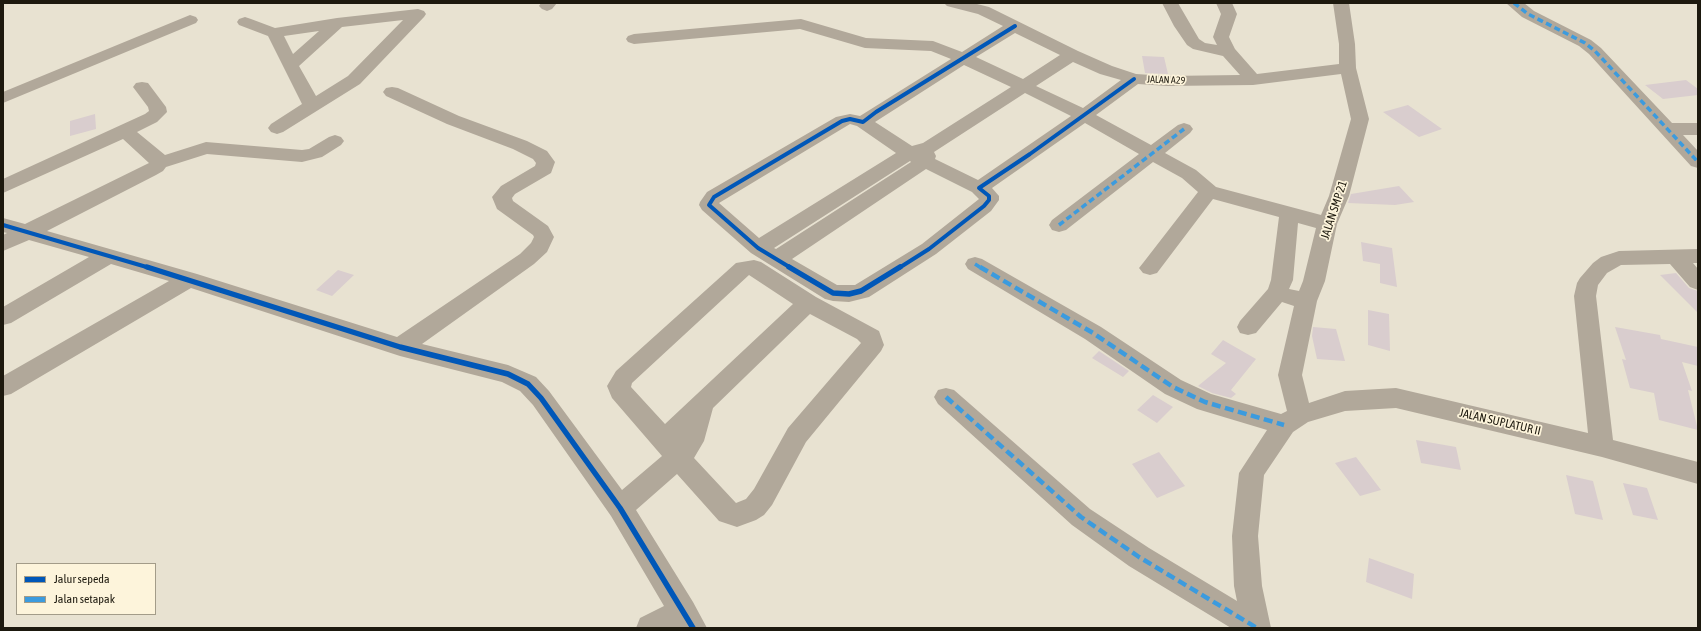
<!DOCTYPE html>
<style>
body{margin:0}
#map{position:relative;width:1701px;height:631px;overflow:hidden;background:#e8e2d1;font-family:"Asap Condensed",sans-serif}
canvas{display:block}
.frame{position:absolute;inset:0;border:4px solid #1d190e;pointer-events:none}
.legend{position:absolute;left:16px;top:563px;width:140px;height:52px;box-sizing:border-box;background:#fdf4db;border:1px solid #a39c89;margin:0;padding:5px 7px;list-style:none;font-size:12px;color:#1d190e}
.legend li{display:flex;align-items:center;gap:8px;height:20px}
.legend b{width:20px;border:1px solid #a39c89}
</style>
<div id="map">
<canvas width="1701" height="631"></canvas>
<div class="frame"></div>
<ul class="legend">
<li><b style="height:5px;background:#0057b8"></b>Jalur sepeda</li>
<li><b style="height:5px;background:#3c9bde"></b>Jalan setapak</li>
</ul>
</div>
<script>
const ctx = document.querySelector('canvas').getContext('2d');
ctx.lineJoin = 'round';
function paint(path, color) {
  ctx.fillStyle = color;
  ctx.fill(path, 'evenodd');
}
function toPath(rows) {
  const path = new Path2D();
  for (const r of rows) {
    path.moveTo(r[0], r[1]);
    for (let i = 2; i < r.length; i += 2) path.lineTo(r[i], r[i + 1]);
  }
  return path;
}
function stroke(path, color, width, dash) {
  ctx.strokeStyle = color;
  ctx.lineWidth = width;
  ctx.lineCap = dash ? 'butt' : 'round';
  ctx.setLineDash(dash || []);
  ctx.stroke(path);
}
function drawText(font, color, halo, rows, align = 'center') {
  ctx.font = font + ' "Asap Condensed",sans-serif';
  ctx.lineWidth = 3.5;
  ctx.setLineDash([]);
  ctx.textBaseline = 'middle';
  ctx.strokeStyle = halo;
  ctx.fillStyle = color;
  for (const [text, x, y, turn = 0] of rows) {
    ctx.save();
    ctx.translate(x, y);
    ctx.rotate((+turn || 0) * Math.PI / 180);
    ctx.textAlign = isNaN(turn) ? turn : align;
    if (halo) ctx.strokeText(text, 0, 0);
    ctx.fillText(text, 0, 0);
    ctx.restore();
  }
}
const building = toPath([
 [1142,56,1164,57,1168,74,1145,73],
 [1686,80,1698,89,1698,95,1663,99,1645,85],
 [1408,105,1442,129,1419,137,1383,112],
 [95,114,96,129,70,136,70,121],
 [1399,186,1414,202,1395,205,1348,203,1351,194],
 [1361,242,1392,248,1397,287,1380,283,1380,264,1363,261],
 [338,270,354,275,332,296,316,290],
 [1676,273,1689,288,1698,291,1698,313,1660,275],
 [1368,310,1389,314,1390,351,1368,345],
 [1313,327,1336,329,1345,361,1317,359,1312,336],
 [1615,327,1660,335,1661,339,1698,347,1698,366,1682,362,1692,391,1688,390,1698,430,1659,420,1654,393,1630,388,1622,359,1626,360],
 [1223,340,1256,359,1231,390,1236,394,1231,398,1212,393,1198,386,1226,363,1211,354],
 [1099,351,1129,371,1123,377,1092,358],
 [1153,395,1173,407,1157,423,1137,410],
 [1416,440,1456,447,1461,470,1421,463],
 [1159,452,1185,486,1157,498,1132,464],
 [1356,457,1381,490,1360,496,1335,463],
 [1566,475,1593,481,1603,520,1575,514],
 [1623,483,1647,488,1658,520,1633,515],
 [1369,558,1414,574,1412,599,1366,582]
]);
const minor = toPath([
 [541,3,557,3,552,9,547,11,542,9,539,6,541,3],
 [944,3,973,3,989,7,1078,51,1112,66,1136,74,1167,76,1240,75,1223,56,1193,49,1187,45,1174,26,1162,3,1178,3,1199,39,1205,43,1217,45,1213,37,1221,14,1216,3,1232,3,1237,14,1229,37,1235,49,1257,74,1339,64,1339,44,1333,3,1349,3,1355,44,1356,68,1369,119,1349,196,1337,224,1325,281,1317,301,1302,375,1309,403,1345,391,1396,388,1588,433,1574,296,1577,283,1580,278,1593,263,1601,257,1619,251,1698,249,1698,263,1693,263,1698,269,1698,290,1690,287,1670,264,1621,265,1607,273,1598,285,1596,296,1613,440,1698,462,1698,484,1602,457,1396,408,1345,411,1308,422,1293,432,1264,475,1258,536,1262,586,1271,628,1231,628,1129,566,1072,525,938,404,934,397,938,390,946,388,954,390,1090,509,1149,548,1237,601,1234,586,1232,536,1239,473,1267,430,1197,409,1165,394,1085,339,968,269,965,264,968,259,975,257,982,259,1101,327,1181,380,1211,394,1281,414,1287,411,1278,375,1294,306,1282,302,1256,333,1248,335,1240,333,1237,327,1240,321,1268,289,1271,280,1279,217,1213,199,1157,273,1150,275,1143,273,1139,268,1143,263,1198,192,1182,178,1153,162,1066,230,1059,232,1052,230,1049,225,1052,220,1139,154,1085,123,992,188,999,196,999,200,991,211,936,254,869,297,849,302,833,301,825,299,751,253,702,210,699,205,700,202,707,192,836,117,850,114,860,116,951,59,931,51,865,48,800,29,634,44,628,42,626,39,628,36,634,34,801,19,866,38,933,41,962,52,1003,26,978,14,947,6,944,3],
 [1015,33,1060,55,1023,79,976,57,1015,33],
 [1073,62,1100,74,1121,80,1083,108,1036,86,1073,62],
 [964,65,1011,87,923,143,912,146,875,122,964,65],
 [1341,74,1351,119,1329,196,1321,215,1216,187,1196,170,1165,153,1190,133,1193,129,1190,125,1184,123,1178,125,1151,145,1096,115,1138,84,1167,86,1253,85,1341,74],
 [1025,93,1071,116,978,180,935,159,936,156,934,152,1025,93],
 [850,124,857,126,896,153,759,238,719,203,850,124],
 [910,161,911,162,776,249,774,248,910,161],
 [926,169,972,192,979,199,922,244,855,285,837,285,792,259,926,169],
 [1298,223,1316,228,1303,281,1299,291,1289,289,1293,280,1298,223],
 [1506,3,1524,3,1534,11,1591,40,1601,48,1672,123,1698,123,1698,135,1683,135,1698,151,1698,168,1691,166,1589,54,1579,46,1522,17,1506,3],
 [418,9,424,11,426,14,424,17,360,84,283,132,277,134,271,132,268,128,271,124,302,104,268,36,239,25,237,22,239,19,245,17,251,19,275,28,337,18,418,9],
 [403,20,348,76,316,96,299,66,342,27,403,20],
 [319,31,293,54,284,36,319,31],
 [190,15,196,17,198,20,196,23,3,103,3,92,190,15],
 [142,82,148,83,166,107,167,112,157,122,137,132,165,155,206,142,302,150,309,149,329,137,335,135,341,137,344,141,341,145,322,157,302,162,207,154,166,167,163,171,156,175,47,231,197,274,397,337,520,254,531,243,534,237,533,235,497,209,492,197,501,186,535,166,536,163,533,159,513,149,447,124,386,96,383,92,386,88,392,87,398,88,459,116,527,141,547,151,555,162,551,173,515,194,512,198,513,201,548,226,554,237,547,252,534,264,422,344,508,365,536,377,549,391,622,490,662,456,612,398,607,386,616,371,736,263,754,260,761,262,816,297,879,331,884,345,881,351,806,442,772,505,764,515,756,520,737,527,719,521,677,474,636,510,693,602,707,628,636,628,640,618,664,606,611,516,533,405,520,391,502,382,400,356,191,288,11,394,3,396,3,376,169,281,111,264,11,323,3,325,3,307,89,257,29,240,3,251,3,235,7,233,3,232,3,218,25,224,149,163,123,139,3,193,3,179,145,114,149,111,148,107,133,87,136,83,142,82],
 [749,275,793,304,665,424,631,387,632,383,749,275],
 [810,314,857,339,861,343,788,428,754,489,746,499,736,503,694,458,704,441,713,408,810,314]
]);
const quietFar1 = toPath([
 [1514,3,1528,14,1585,43,1595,51,1698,162],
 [1059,225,1184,129],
 [975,264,981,268]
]);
const quiet = toPath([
 [980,267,1093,333,1173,387,1205,402,1284,425],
 [946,397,1081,517,1139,557,1257,628]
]);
const cyclewayFar1 = toPath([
 [3,225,150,268],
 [791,268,758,248,709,205,714,197,842,121,850,119,863,122,876,112,1015,26],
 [899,268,929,249,984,206,989,200,989,196,979,188,1030,154,1134,79]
]);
const cycleway = toPath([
 [147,267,400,347,508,374,528,384,541,398,620,508,693,628],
 [789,267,833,293,849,294,861,291,900,267]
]);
const farStreetnames = [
 ["JALAN A29",1166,80,2]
];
const streetNames = [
 ["JALAN SMP 21",1334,210,-72],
 ["JALAN SUPLATUR II",1500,422,13]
];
paint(building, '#d9cdce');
paint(minor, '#b1a89a');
stroke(quietFar1, '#3c9bde', 3.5, [6, 3.5]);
stroke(quiet, '#3c9bde', 4.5, [9, 4.5]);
stroke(cyclewayFar1, '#0057b8', 4);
stroke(cycleway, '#0057b8', 5.5);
drawText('10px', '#1d190e', '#fdf4db', farStreetnames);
drawText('12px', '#1d190e', '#fdf4db', streetNames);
</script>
